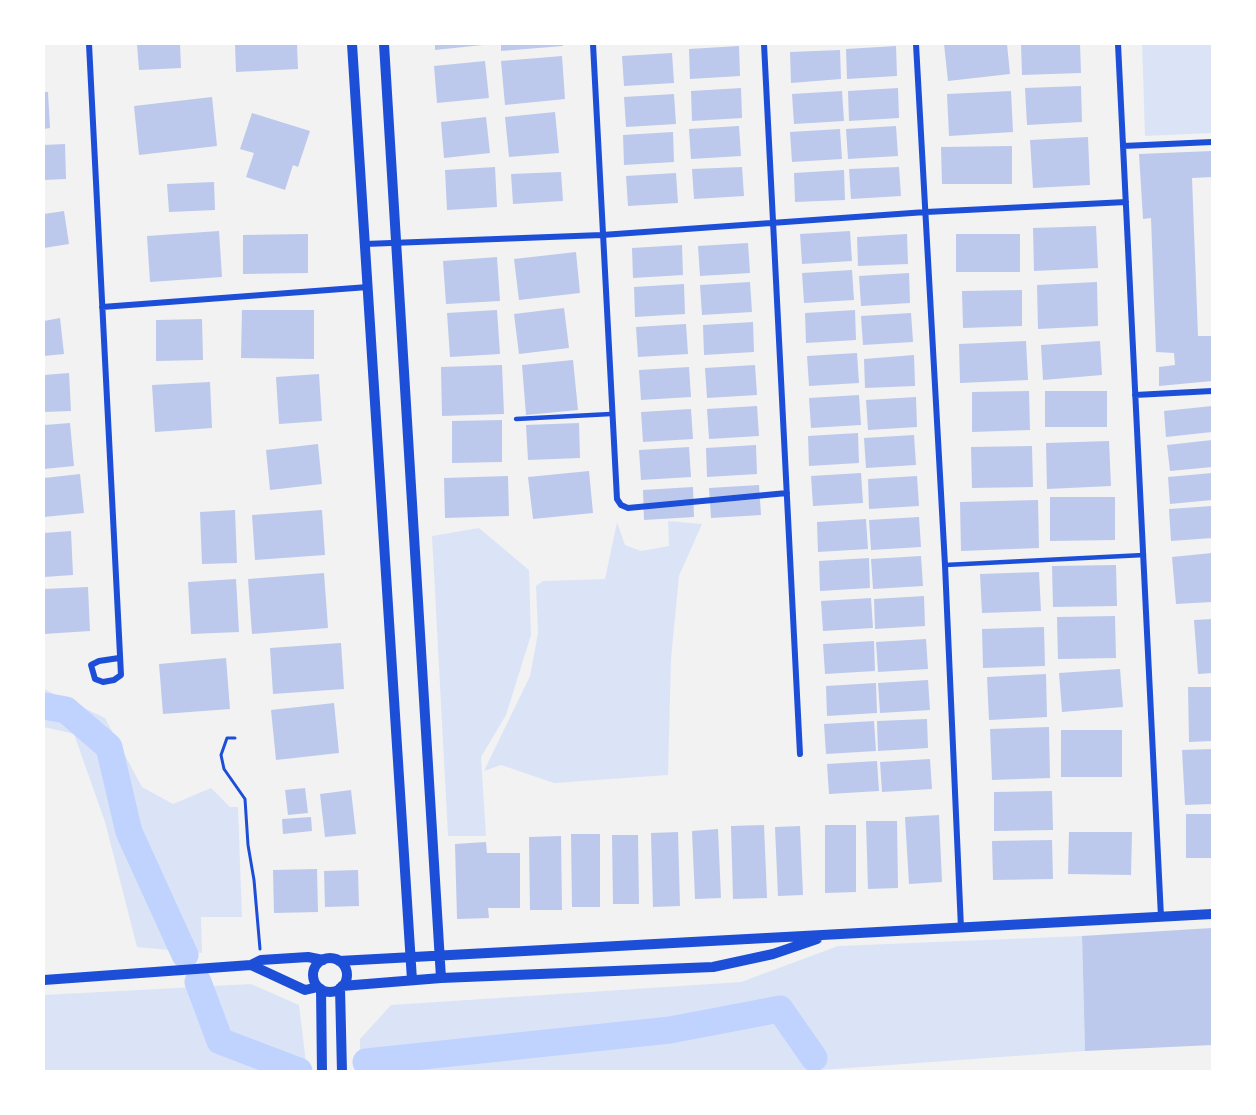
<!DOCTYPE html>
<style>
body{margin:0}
#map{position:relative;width:1256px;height:1115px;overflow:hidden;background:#f2f2f2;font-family:Barlow,sans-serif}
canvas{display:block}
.frame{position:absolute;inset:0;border:45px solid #fff;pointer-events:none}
</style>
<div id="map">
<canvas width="1256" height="1115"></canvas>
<div class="frame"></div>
</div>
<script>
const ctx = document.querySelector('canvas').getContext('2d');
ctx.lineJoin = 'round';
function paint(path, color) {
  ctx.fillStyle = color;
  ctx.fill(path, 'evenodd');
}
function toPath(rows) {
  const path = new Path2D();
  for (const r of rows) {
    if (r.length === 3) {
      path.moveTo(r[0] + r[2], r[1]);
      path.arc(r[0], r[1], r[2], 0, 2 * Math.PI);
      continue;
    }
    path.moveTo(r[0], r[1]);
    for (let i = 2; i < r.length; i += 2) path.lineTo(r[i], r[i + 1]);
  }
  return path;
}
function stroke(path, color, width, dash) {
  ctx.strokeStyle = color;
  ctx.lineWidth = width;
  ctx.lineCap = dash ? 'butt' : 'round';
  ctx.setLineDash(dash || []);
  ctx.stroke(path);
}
const green = toPath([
 [1142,44,1212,44,1212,133,1145,136],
 [668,521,702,524,679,576,671,659,668,775,554,783,501,765,484,771,530,676,538,633,536,586,543,581,605,579,617,522,625,545,641,551,669,546],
 [479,528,529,570,531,635,506,715,481,757,486,836,448,836,432,536],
 [44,689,105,718,142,787,173,804,211,788,230,807,238,807,242,917,201,917,202,953,137,947,105,822,74,734,44,727],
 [1082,936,1085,1051,793,1072,360,1072,360,1039,391,1005,741,982,838,946],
 [251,984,299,1005,307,1071,44,1071,44,995]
]);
const river = toPath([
 [44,706,66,710,109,747,129,832,185,955],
 [198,982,220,1041,299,1071],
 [366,1062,670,1030,780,1009,814,1058]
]);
const building = toPath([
 [137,44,180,44,181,68,139,70],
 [235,44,297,44,298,69,236,72],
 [435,44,483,44,483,45,435,50],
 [501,44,563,44,563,46,501,51],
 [944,44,1007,44,1010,74,948,81],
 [1021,44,1080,44,1081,73,1022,75],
 [739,46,740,76,690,79,689,49],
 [896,46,897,76,847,79,846,49],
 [840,50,841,79,791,83,790,52],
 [672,53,674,83,624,86,622,56],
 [562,56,565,99,505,105,501,61],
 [485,61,489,98,437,103,434,66],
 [1081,86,1082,122,1027,125,1025,88],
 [741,88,742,118,692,121,691,91],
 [898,88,899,118,849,121,848,91],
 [842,91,844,121,794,124,792,94],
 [1011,91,1013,132,949,136,947,94],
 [44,92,48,92,50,128,44,129],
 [674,94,676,124,626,127,624,97],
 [212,97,217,146,139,155,134,106],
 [555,112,559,153,509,157,505,117],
 [252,113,310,131,298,167,293,165,285,190,246,177,254,153,240,149],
 [486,117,490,153,444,158,441,122],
 [739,126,741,156,691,159,689,129],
 [896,126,898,156,848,159,846,129],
 [840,129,842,159,792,162,790,132],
 [673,132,674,162,624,165,623,135],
 [1088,137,1090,185,1033,188,1030,140],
 [65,144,66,179,44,180,44,145],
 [1012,146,1012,184,942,184,941,147],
 [1212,151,1212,177,1192,178,1198,336,1212,336,1212,381,1159,386,1159,367,1175,365,1174,353,1156,352,1151,218,1143,219,1139,154],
 [495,167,497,207,447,210,445,170],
 [742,167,744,196,694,199,692,169],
 [899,167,901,196,851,199,849,169],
 [844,170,845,200,795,202,794,173],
 [561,172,563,201,513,204,511,174],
 [676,173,678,203,628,206,626,176],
 [214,182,215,210,169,212,167,184],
 [64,211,69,244,44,248,44,214],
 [1096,226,1098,268,1034,271,1033,228],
 [219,231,222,277,150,282,147,236],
 [850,231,852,261,802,264,800,234],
 [308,234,308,273,243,274,243,235],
 [907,234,908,264,858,266,857,237],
 [956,234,1020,234,1020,272,956,272],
 [748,243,750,273,700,276,698,246],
 [682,245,683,275,633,278,632,248],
 [576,252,580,293,519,300,514,259],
 [497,257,500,301,446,304,443,261],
 [852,270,854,300,804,303,802,273],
 [909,273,910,303,861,306,859,276],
 [750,282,752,312,702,315,700,285],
 [1097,282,1098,326,1038,329,1037,285],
 [684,284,685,314,635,317,634,287],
 [1022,290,1022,326,963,328,962,291],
 [564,308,569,348,519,354,514,314],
 [242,310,314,310,314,359,241,358],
 [497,310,500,354,450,357,447,313],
 [855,310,856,340,806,343,805,313],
 [911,313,913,342,863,345,861,316],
 [60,318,64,354,44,356,44,321],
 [202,319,203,360,156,361,156,320],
 [753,322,754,352,704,355,703,325],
 [686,324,688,354,638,357,636,327],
 [1026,341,1028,380,960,383,959,344],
 [1100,341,1102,375,1043,380,1041,345],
 [857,353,859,383,809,386,807,356],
 [914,355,915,386,865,388,864,359],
 [573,360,578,410,526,415,522,365],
 [502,365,504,414,442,416,441,367],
 [755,365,757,395,707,398,705,368],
 [689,367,691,397,641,400,639,370],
 [69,373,71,411,44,412,44,375],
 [319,374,322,421,279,424,276,377],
 [210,382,212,428,155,432,152,385],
 [1029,391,1030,430,972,432,972,392],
 [1045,391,1107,391,1107,427,1045,427],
 [859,395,861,425,811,428,809,398],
 [916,397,917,427,868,430,866,400],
 [757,406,759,436,709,439,707,409],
 [1212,406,1212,432,1166,437,1164,411],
 [691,409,693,439,643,442,641,412],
 [502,420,502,462,452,463,452,421],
 [70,423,74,466,44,469,44,425],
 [579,423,580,458,528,460,526,425],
 [858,433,859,463,809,466,808,436],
 [914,435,916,465,866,468,864,438],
 [1212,440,1212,467,1170,471,1167,445],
 [1109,441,1111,486,1047,489,1046,443],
 [318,444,322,484,270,490,266,450],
 [756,445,757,474,707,477,706,448],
 [1032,446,1033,487,972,488,971,447],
 [689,447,691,477,641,480,639,450],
 [589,471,593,513,533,519,528,477],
 [861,473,863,503,813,506,811,476],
 [1212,473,1212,500,1170,504,1168,477],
 [80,474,84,513,44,517,44,478],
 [508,476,509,516,445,518,444,478],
 [917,476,919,506,869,509,868,479],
 [759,485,761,515,711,518,709,488],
 [693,487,694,517,644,520,643,490],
 [1050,497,1115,497,1115,540,1050,541],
 [1038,500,1039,548,961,551,960,502],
 [1212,506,1212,538,1171,541,1169,509],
 [235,510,237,563,202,564,200,512],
 [322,510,325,555,255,560,252,515],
 [919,517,921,547,871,550,869,520],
 [866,519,868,549,818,552,817,522],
 [71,531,73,575,44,577,44,533],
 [1212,553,1212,602,1176,604,1172,557],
 [921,556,923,586,873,589,871,559],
 [869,558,870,588,820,591,819,561],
 [1116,565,1117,606,1053,607,1052,566],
 [1039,572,1041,611,982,613,980,574],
 [324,573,328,628,252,634,248,579],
 [236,579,239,632,191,634,188,582],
 [88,587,90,631,44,634,44,589],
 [924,596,925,626,875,629,874,599],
 [871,598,873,628,823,631,821,601],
 [1115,616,1116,658,1058,659,1057,617],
 [1212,619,1212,673,1198,674,1194,620],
 [1044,627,1045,666,983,668,982,629],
 [926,639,928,669,878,672,876,642],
 [874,641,875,671,825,674,823,644],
 [341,643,344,689,273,694,270,648],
 [226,658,230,709,163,714,159,664],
 [1120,669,1123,707,1062,712,1059,673],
 [1046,674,1047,717,989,720,987,677],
 [928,680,930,710,880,713,878,683],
 [876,683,877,713,827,716,826,686],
 [1188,687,1212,687,1212,741,1189,742],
 [334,703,339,753,276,760,271,710],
 [927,719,928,748,878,751,877,721],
 [874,721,876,751,826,754,824,724],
 [1049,727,1050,778,992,780,990,729],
 [1061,730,1122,730,1122,777,1061,777],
 [1212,749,1212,804,1185,805,1182,750],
 [930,759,932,789,882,792,880,762],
 [877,761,879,791,829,794,827,764],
 [305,788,308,813,288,815,285,790],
 [351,790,356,834,325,837,320,794],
 [1052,791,1053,830,994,831,994,792],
 [1186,814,1212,814,1212,858,1186,858],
 [939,815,942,882,909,884,905,817],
 [311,817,312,831,283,834,282,819],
 [866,821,897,821,898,888,868,889],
 [764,825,767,898,733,899,731,826],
 [825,825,856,825,856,892,825,893],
 [800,826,803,895,778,896,775,827],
 [718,829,721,898,695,899,692,831],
 [678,832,680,906,653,907,651,833],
 [1069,832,1132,832,1131,875,1068,874],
 [571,834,600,834,600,907,572,907],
 [612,835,638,835,639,904,613,904],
 [561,836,562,910,530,910,529,837],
 [1052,840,1053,879,993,880,992,841],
 [486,842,487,853,520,853,520,908,488,908,489,918,457,919,455,844],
 [317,869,318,912,274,913,273,870],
 [358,870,359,906,325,907,324,871],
 [1212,928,1212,1045,1085,1051,1082,936]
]);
const path = toPath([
 [235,738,227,738,221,755,224,769,245,799,248,845,254,880,260,949]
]);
const service = toPath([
 [516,419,611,414],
 [945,565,1144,555]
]);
const minor = toPath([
 [89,44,121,675,114,680,103,682,95,679,91,665,99,661,119,658],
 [593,44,617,499,621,505,628,508,787,493],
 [764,44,800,754],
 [916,44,945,565,961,928],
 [1118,44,1161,917],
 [1123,146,1212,142],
 [365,244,602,235,926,212,1126,202],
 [102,307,368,287],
 [1135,395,1212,391]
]);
const tertiary = toPath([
 [352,44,412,980],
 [384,44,441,978],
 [330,975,17],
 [339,961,1212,914],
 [251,965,305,990,318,987],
 [44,980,251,965,261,960,308,957,323,960],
 [342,986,441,978,713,967,773,954,817,939],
 [340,988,342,1072],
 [321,989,322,1072]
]);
paint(green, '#dbe4f7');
stroke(river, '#bfd3fe', 27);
paint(building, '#bdc9ec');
stroke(path, '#1d4ed8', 3);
stroke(service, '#1d4ed8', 4.5);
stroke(minor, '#1d4ed8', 6);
stroke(tertiary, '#1d4ed8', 10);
</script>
